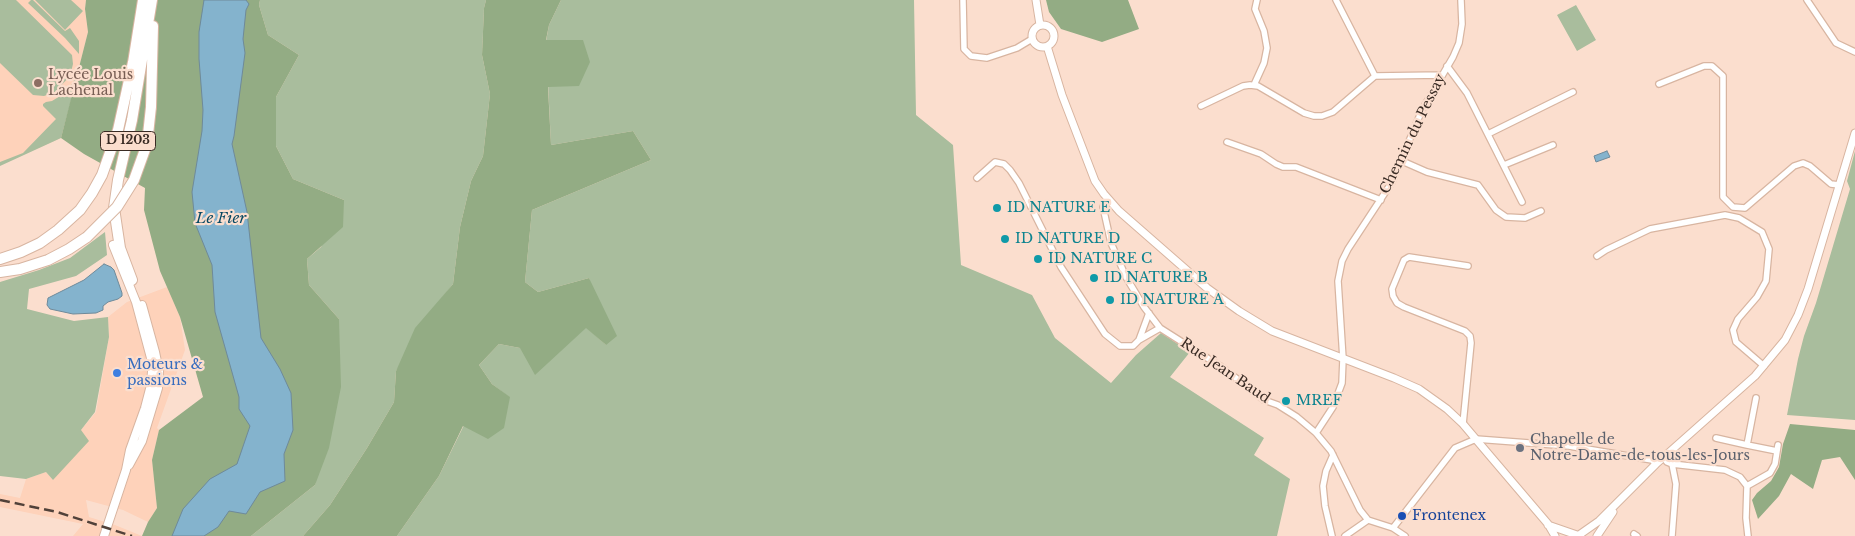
<!DOCTYPE html>
<meta charset="utf-8">
<style>
body{margin:0}
canvas{display:block;background:#fbdece}
</style>
<canvas width="1855" height="536"></canvas>
<script>
const ctx = document.querySelector('canvas').getContext('2d');
ctx.lineJoin = 'round';
function paint(path, color) {
  ctx.fillStyle = color;
  ctx.fill(path, 'evenodd');
}
function toPath(rows) {
  const path = new Path2D();
  for (const r of rows) {
    if (r.length === 3) {
      path.moveTo(r[0] + r[2], r[1]);
      path.arc(r[0], r[1], r[2], 0, 2 * Math.PI);
      continue;
    }
    path.moveTo(r[0], r[1]);
    for (let i = 2; i < r.length; i += 2) path.lineTo(r[i], r[i + 1]);
  }
  return path;
}
function stroke(path, color, width, dash) {
  ctx.strokeStyle = color;
  ctx.lineWidth = width;
  ctx.lineCap = dash ? 'butt' : 'round';
  ctx.setLineDash(dash || []);
  ctx.stroke(path);
}
function drawText(font, color, halo, rows, align = 'center') {
  ctx.font = font + ' "Libre Baskerville",serif';
  ctx.lineWidth = 4.5;
  ctx.setLineDash([]);
  ctx.textBaseline = 'middle';
  ctx.strokeStyle = halo;
  ctx.fillStyle = color;
  for (const [text, x, y, turn = 0] of rows) {
    ctx.save();
    ctx.translate(x, y);
    ctx.rotate((+turn || 0) * Math.PI / 180);
    ctx.textAlign = isNaN(turn) ? turn : align;
    if (halo) ctx.strokeText(text, 0, 0);
    ctx.fillText(text, 0, 0);
    ctx.restore();
  }
}
const built = toPath([
 [0,0,86,0,85,9,88,32,61,138,0,165],
 [167,287,180,317,185,350,157,428,159,430,152,460,157,508,148,522,123,510,86,500,89,517,115,525,142,536,73,536,83,524,0,507,0,494,20,498,26,479,46,472,53,480,81,430,96,412,109,337,108,317,127,302]
]);
const green = toPath([
 [0,0,16,0,72,55,73,64,70,76,55,92,44,96,33,95,0,63],
 [31,0,33,0,65,31,70,28,79,41,79,54,65,38,28,3],
 [35,0,71,0,83,11,65,30],
 [260,0,486,0,484,8,482,55,490,94,483,156,471,181,460,227,453,284,438,303,396,371,394,402,367,448,330,505,303,536,251,536,315,485,339,319,309,285,307,259,321,247,344,200,293,179,276,146,276,97,299,55,268,35,259,5],
 [561,0,914,0,916,115,953,145,961,265,1032,295,1055,338,1111,383,1136,355,1161,333,1190,352,1170,377,1264,438,1254,455,1290,479,1277,536,397,536,439,476,464,425,509,397,492,384,479,365,499,344,520,348,566,345,586,327,606,345,589,278,538,292,525,282,532,210,651,160,633,131,551,145,546,41,549,25],
 [1576,5,1596,40,1577,51,1557,15],
 [79,71,61,138,0,166,0,162,23,153,56,119,43,106,43,104,46,102,52,101,65,93,72,84],
 [1855,151,1855,420,1787,415,1798,359,1804,336,1816,303,1850,189,1847,181],
 [105,232,107,255,76,276,29,289,27,309,74,321,108,317,109,337,95,412,81,430,89,441,53,480,46,472,26,479,0,476,0,282,39,270,70,258]
]);
const forest = toPath([
 [86,0,260,0,259,5,268,35,299,55,276,97,276,146,293,179,344,200,343,227,307,259,309,285,339,319,341,387,329,448,315,485,251,536,142,536,148,522,157,508,152,460,159,430,203,397,180,317,160,271,144,210,145,188,84,154,61,138,88,32,85,9],
 [486,0,561,0,549,25,546,40,583,40,590,62,579,86,548,87,551,145,633,131,651,160,532,210,525,282,538,292,589,278,617,336,606,345,586,328,535,375,520,348,499,344,479,365,492,384,510,397,504,428,488,439,463,426,439,476,397,536,303,536,330,505,367,448,394,402,396,371,415,328,453,284,460,227,471,181,483,156,490,94,482,55,484,8],
 [1046,0,1128,0,1139,29,1102,42,1061,29,1049,12],
 [1790,424,1855,430,1855,480,1840,457,1822,460,1813,489,1791,474,1779,496,1758,519,1752,500,1757,493,1771,481,1779,467,1783,444]
]);
const water = toPath([
 [204,0,246,0,249,4,246,10,243,39,245,53,234,136,232,144,247,212,261,338,280,369,291,393,293,430,284,454,285,481,260,492,246,514,229,511,218,527,204,536,172,536,183,509,210,479,237,464,250,426,239,409,239,397,215,312,212,265,195,223,192,192,202,131,203,110,199,59,199,32,204,0],
 [1607,151,1610,157,1596,162,1594,156,1607,151],
 [104,264,111,267,114,270,122,293,122,296,118,299,108,302,103,306,103,310,96,313,73,314,50,309,47,305,48,298,84,280,104,264]
]);
const minor = toPath([
 [963,0,964,49,971,56,987,58,1017,48,1032,39],
 [1336,0,1375,76],
 [1807,0,1836,43,1855,52],
 [1447,66,1467,93,1522,202],
 [1659,84,1704,66,1712,66,1723,76,1723,197,1733,207,1745,208,1794,166,1803,163,1810,166,1831,184,1839,185],
 [1254,85,1264,63,1267,48,1264,31,1255,9,1257,0],
 [1201,106,1243,86,1250,85,1258,86,1304,113,1314,116,1322,116,1333,112,1375,76,1442,75],
 [1488,134,1573,92],
 [1227,142,1261,154,1276,164,1283,167,1296,167,1381,200],
 [1402,161,1427,172,1478,185,1496,210,1506,217,1525,218,1541,211],
 [1504,165,1553,145],
 [977,178,995,162,1004,164,1010,170,1019,183,1061,267,1105,334,1120,346,1133,346,1139,340,1149,313],
 [1107,198,1103,207,1111,243,1126,277,1144,307,1160,328,1223,368,1264,400,1278,405,1297,417,1316,433,1331,451,1360,510,1368,520,1393,528,1405,536],
 [1597,256,1606,250,1650,229,1725,215,1739,218,1762,232,1769,249,1766,281,1757,297,1738,319,1733,330,1736,342,1764,366],
 [1139,340,1160,328],
 [1463,424,1471,343,1470,336,1465,331,1404,307,1397,303,1393,296,1392,289,1404,260,1409,257,1468,266],
 [1316,433,1333,407,1342,383,1343,359,1338,281,1342,261,1348,249,1392,182,1422,110,1453,57,1459,43,1462,24,1461,0],
 [1716,438,1747,445,1756,398],
 [1747,445,1777,451],
 [1663,457,1667,462,1672,464,1725,470,1740,477,1747,486,1746,518,1748,536],
 [1747,486,1770,473,1775,464,1778,445],
 [1393,528,1455,448,1476,439,1569,446,1652,460,1656,464],
 [1634,534,1637,536],
 [1332,536,1325,506,1323,486,1326,471,1333,455],
 [1345,536,1368,520],
 [1672,536,1676,484,1672,464]
]);
const tertiary = toPath([
 [1036,0,1040,25],
 [1043,36,11],
 [1047,46,1062,95,1095,181,1104,194,1119,211,1207,288,1239,311,1272,331,1394,378,1419,389,1447,409,1463,424,1485,450,1548,524,1555,536],
 [1548,525,1577,535],
 [1579,535,1599,521,1656,464,1755,376,1785,340,1798,315,1808,289,1855,133],
 [1597,536,1613,512]
]);
const secondary = toPath([
 [129,465,142,441,158,388,159,371,155,352,142,305],
 [104,536,126,470,130,450,145,408,151,385,152,371,151,358,136,302,113,245]
]);
const trunk = toPath([
 [132,69,143,0],
 [151,107,153,26],
 [0,259,21,252,40,243,58,230,80,210,92,193,102,175,118,130,133,62],
 [0,272,20,269,48,260,69,249,87,237],
 [132,280,120,248,114,208,118,180,132,120,152,0]
]);
const rail = toPath([
 [0,500,57,512,132,536]
]);
const trunkBridge = toPath([
 [87,237,117,207,134,180,147,144,151,107]
]);
const markers = [
 [38,83,5,"#8d6e63"],
 [997,208,5,"#0f9aa8"],
 [1005,239,5,"#0f9aa8"],
 [1038,259,5,"#0f9aa8"],
 [1094,278,5,"#0f9aa8"],
 [1110,300,5,"#0f9aa8"],
 [117,373,5,"#3f7fe0"],
 [1286,401,5,"#0f9aa8"],
 [1520,448,5,"#6b7280"],
 [1402,516,5,"#1a4fb4"]
];
const shields = [
 [128,141,55]
];
const shieldNames = [
 ["D 1203",128,141]
];
const educationNames = [
 ["Lycée Louis",48,75],
 ["Lachenal",48,91]
];
const streetNames = [
 ["Chemin du Pessay",1413,134,-64],
 ["Rue Jean Baud",1225,371,34]
];
const cultureNames = [
 ["ID NATURE E",1007,208],
 ["ID NATURE D",1015,239],
 ["ID NATURE C",1048,259],
 ["ID NATURE B",1104,278],
 ["ID NATURE A",1120,300],
 ["MREF",1296,401]
];
const shopNames = [
 ["Moteurs &",127,365],
 ["passions",127,381]
];
const worshipNames = [
 ["Chapelle de",1530,440],
 ["Notre-Dame-de-tous-les-Jours",1530,456]
];
const transitNames = [
 ["Frontenex",1412,516]
];
const waterNames = [
 ["Le Fier",221,219]
];
paint(built, '#fed2ba');
paint(green, '#a9bd9d');
paint(forest, '#93ac84');
paint(water, '#84b3cd');
stroke(water, '#6e8a9a', 1);
stroke(minor, '#d8b5a1', 8);
stroke(tertiary, '#d8b5a1', 9);
stroke(secondary, '#d8b5a1', 10);
stroke(trunk, '#d8b5a1', 12);
stroke(minor, '#fff', 5.5);
stroke(tertiary, '#fff', 7);
stroke(secondary, '#fff', 8);
stroke(trunk, '#fff', 10);
stroke(rail, '#514139', 2.5, [10, 5]);
stroke(trunkBridge, '#d8b5a1', 12, []);
stroke(trunkBridge, '#fff', 10);
for (const [x, y, r, color] of markers) {
  const dot = new Path2D();
  dot.arc(x, y, r, 0, 2 * Math.PI);
  ctx.fillStyle = color;
  ctx.fill(dot);
  stroke(dot, '#fbdece', 2);
}
for (const [x, y, w] of shields) {
  const box = new Path2D();
  box.roundRect(x - w / 2, y - 9.5, w, 19, 4);
  ctx.fillStyle = '#fbdece';
  ctx.fill(box);
  stroke(box, '#392b24', 1);
}
drawText('bold 12px', '#392b24', null, shieldNames);
drawText('14px', '#785e54', '#fbdece', educationNames, 'left');
drawText('14px', '#392b24', '#fbdece', streetNames);
drawText('14px', '#0d838f', '#fbdece', cultureNames, 'left');
drawText('14px', '#366cbe', '#fbdece', shopNames, 'left');
drawText('14px', '#5b616d', '#fbdece', worshipNames, 'left');
drawText('14px', '#164399', '#fbdece', transitNames, 'left');
drawText('italic 15px', '#064762', '#fbdece', waterNames);
</script>
